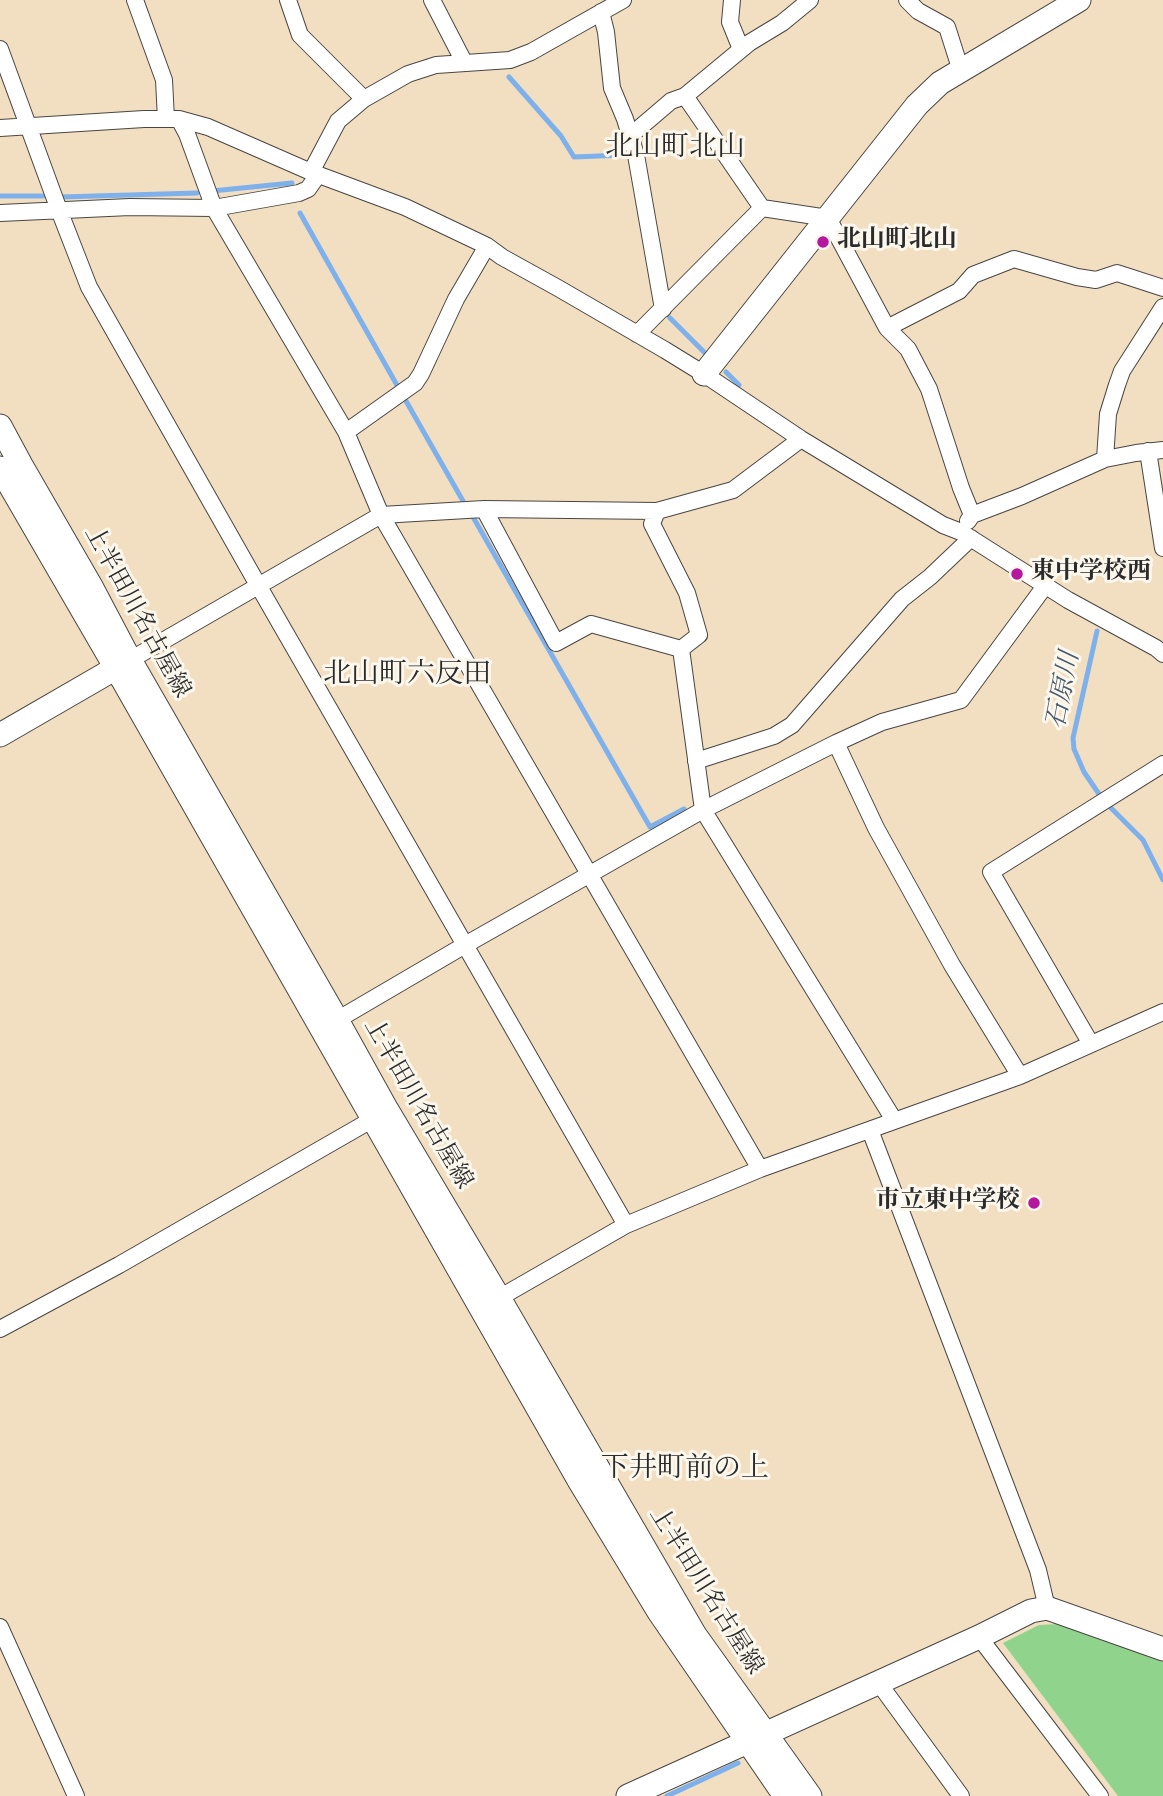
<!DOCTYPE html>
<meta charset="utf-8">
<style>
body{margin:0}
canvas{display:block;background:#f2dec1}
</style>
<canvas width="1163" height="1796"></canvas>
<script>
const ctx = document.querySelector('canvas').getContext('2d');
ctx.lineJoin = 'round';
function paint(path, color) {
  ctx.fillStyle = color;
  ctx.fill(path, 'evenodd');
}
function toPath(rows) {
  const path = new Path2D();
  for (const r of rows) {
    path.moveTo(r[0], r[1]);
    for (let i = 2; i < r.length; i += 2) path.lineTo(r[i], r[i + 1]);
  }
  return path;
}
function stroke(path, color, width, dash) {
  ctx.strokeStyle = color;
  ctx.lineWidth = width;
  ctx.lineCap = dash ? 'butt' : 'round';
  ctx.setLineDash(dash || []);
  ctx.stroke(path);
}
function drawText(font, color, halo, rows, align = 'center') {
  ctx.font = font + ' "Sorts Mill Goudy","Noto Serif JP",serif';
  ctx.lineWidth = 6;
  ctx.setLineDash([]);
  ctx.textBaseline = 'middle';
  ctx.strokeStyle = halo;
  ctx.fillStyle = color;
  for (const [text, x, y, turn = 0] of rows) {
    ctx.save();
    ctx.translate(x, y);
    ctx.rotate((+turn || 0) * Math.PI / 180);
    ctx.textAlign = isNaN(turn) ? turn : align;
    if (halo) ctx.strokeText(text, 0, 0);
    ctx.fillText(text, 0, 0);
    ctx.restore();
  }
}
const green = toPath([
 [1060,1624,1163,1661,1163,1796,1118,1796,1003,1643,1039,1625]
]);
const stream = toPath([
 [509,77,561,136,574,157,623,155],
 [212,191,292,183],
 [0,196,43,196],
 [61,197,197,193],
 [300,213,398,387],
 [670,318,705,353],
 [726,372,739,385],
 [406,401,463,501],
 [473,517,650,827,684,809],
 [1097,631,1073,738,1074,749,1084,772,1099,794],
 [1111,808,1143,840,1163,880],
 [667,1796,738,1763]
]);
const street = toPath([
 [135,0,164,80,166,119],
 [288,0,300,35,364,99],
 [432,0,464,62],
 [732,0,730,22,741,49],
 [907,0,918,11,947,27,961,71],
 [601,12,606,32,612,88,625,119,636,155,663,309],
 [0,49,59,210,89,287,258,585,626,1225],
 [685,96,762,208,828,218,887,328],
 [179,119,187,134,214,208,346,432,381,515,760,1169],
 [0,128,144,119,179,119,208,127,311,172,405,207,487,246,502,257,558,288,665,350,704,374,801,439,943,525,961,532,1068,600,1156,648,1163,654],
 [630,136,671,101,685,96,749,43,782,23,810,0],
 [311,172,338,121,364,99,408,74,436,65,510,60,531,52,623,0],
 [0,213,130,207,214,208,299,193,308,189,318,175],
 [637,334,762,208],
 [346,432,415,383,421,374,456,299,487,246],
 [1148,451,1163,548],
 [1105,459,1108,414,1117,385,1122,371,1163,307],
 [484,509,556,643,591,624,681,649],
 [657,511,652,524,687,593,699,635,681,649,703,810,894,1120],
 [972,515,961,488,929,389,908,349,887,328,959,291,973,275,1014,259,1077,277,1096,280,1117,273,1163,288],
 [968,521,972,515,1022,496,1105,459,1136,453,1163,450],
 [130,660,381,515,484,509,657,511,733,490,801,439],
 [836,743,876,828,952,965,1020,1076],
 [696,761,774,736,792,725,902,599,930,577,971,538],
 [337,1020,465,945,703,810,836,743,882,722,961,700,1045,586],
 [1091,1044,991,872,1163,764],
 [870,1130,1038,1570,1047,1608],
 [492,1302,626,1225,760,1169,1020,1076,1163,1012],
 [0,1329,119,1265,373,1119],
 [0,1627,76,1796],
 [979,1637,1100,1796],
 [878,1682,961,1796]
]);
const secondary = toPath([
 [704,374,917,105,940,83,1079,0],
 [0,426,21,465,92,588,130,660,337,1020,387,1110,499,1298,695,1635,810,1796],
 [0,468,116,668,580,1482,659,1612,785,1796],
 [0,735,128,661],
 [628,1796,979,1637,1031,1611,1047,1608,1163,1649]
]);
const markers = [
 [823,242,7,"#b5179e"],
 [1017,574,7,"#b5179e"],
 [1034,1203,7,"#b5179e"]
];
const poiNames = [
 ["北山町北山",837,242],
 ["東中学校西",1031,574],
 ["市立東中学校",1020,1203,"right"]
];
const streetNames = [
 ["上半田川名古屋線",135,613,61],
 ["上半田川名古屋線",416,1105,60],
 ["上半田川名古屋線",704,1592,58]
];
const waterNames = [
 ["石原川",1066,691,-79]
];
const quarterNames = [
 ["北山町北山",675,150],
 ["北山町六反田",407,677],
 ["下井町前の上",685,1471]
];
paint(green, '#8fd38c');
stroke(stream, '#7eb1eb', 5);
stroke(street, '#494642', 18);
stroke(secondary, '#494642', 25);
stroke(street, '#fff', 16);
stroke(secondary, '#fff', 23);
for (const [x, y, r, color] of markers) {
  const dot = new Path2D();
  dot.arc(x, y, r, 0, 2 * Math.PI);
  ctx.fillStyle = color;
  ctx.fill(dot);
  stroke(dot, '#fbf7ec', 2.5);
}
drawText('bold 24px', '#2b2b2b', '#fbf7ec', poiNames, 'left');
drawText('24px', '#2b2b2b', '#fbf7ec', streetNames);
drawText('italic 26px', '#485a6e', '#fbf7ec', waterNames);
drawText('28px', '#2b2b2b', '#fbf7ec', quarterNames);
</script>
